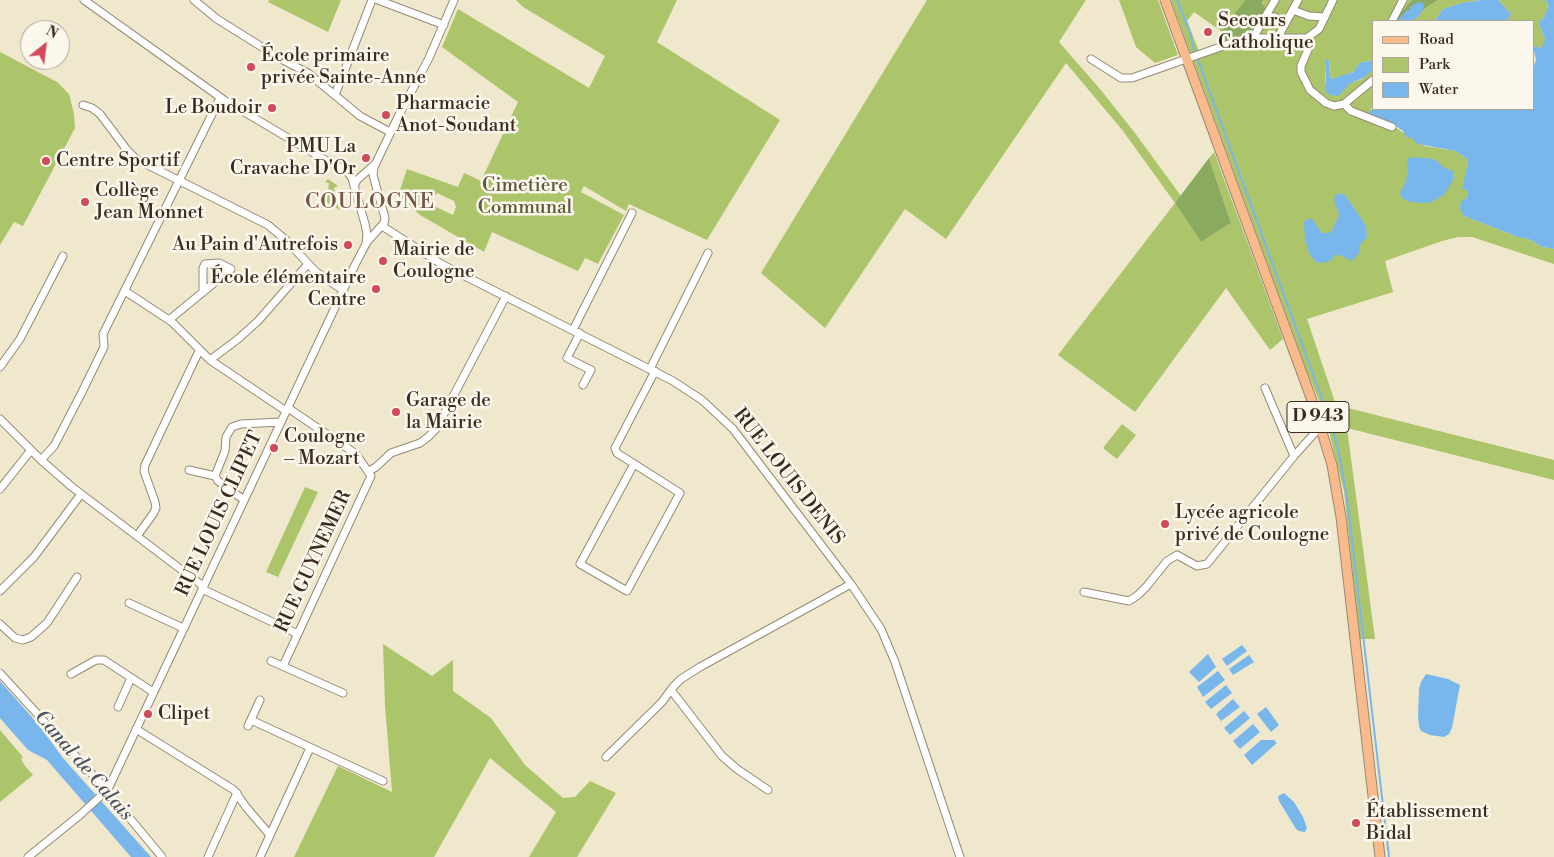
<!DOCTYPE html>
<meta charset="utf-8">
<style>
body{margin:0}
#map{position:relative;width:1554px;height:857px;overflow:hidden;background:#efe8cd;font-family:"Libre Bodoni",serif}
canvas{display:block}
.legend{position:absolute;left:1372px;top:20px;width:162px;height:90px;box-sizing:border-box;background:#fbf7ec;border:1px solid #aea59a;margin:0;padding:6px 9px;list-style:none;font-size:15px;color:#3b2a1e}
.legend li{display:flex;align-items:center;gap:10px;height:25px}
.legend b{width:25px;border:1px solid #aea59a}
.north{position:absolute;left:20px;top:20px;width:50px;height:50px;box-sizing:border-box;background:#fbf7ec;border:1px solid #aea59a;border-radius:50%;rotate:29deg;font-size:14px;font-weight:700;line-height:20px;text-align:center;color:#3b2a1e}
.north::after{content:'';display:block;margin:auto;width:18px;height:22px;background:#d1495b;clip-path:polygon(50% 0,100% 100%,50% 72%,0 100%)}
</style>
<div id="map">
<canvas width="1554" height="857"></canvas>
<ul class="legend">
<li><b style="height:6px;background:#fabb8c"></b>Road</li>
<li><b style="height:14px;background:#acc56b"></b>Park</li>
<li><b style="height:14px;background:#79b6ec"></b>Water</li>
</ul>
<div class="north">N</div>
</div>
<script>
const ctx = document.querySelector('canvas').getContext('2d');
ctx.lineJoin = 'round';
function paint(path, color) {
  ctx.fillStyle = color;
  ctx.fill(path, 'evenodd');
}
function toPath(rows) {
  const path = new Path2D();
  for (const r of rows) {
    path.moveTo(r[0], r[1]);
    for (let i = 2; i < r.length; i += 2) path.lineTo(r[i], r[i + 1]);
  }
  return path;
}
function stroke(path, color, width, dash) {
  ctx.strokeStyle = color;
  ctx.lineWidth = width;
  ctx.lineCap = dash ? 'butt' : 'round';
  ctx.setLineDash(dash || []);
  ctx.stroke(path);
}
function drawText(font, color, halo, rows, align = 'center') {
  ctx.font = font + ' "Libre Bodoni",serif';
  ctx.lineWidth = 5;
  ctx.setLineDash([]);
  ctx.textBaseline = 'middle';
  ctx.strokeStyle = halo;
  ctx.fillStyle = color;
  for (const [text, x, y, turn = 0] of rows) {
    ctx.save();
    ctx.translate(x, y);
    ctx.rotate((+turn || 0) * Math.PI / 180);
    ctx.textAlign = isNaN(turn) ? turn : align;
    if (halo) ctx.strokeText(text, 0, 0);
    ctx.fillText(text, 0, 0);
    ctx.restore();
  }
}
const green = toPath([
 [269,0,341,0,328,32,268,2],
 [516,0,677,0,657,42,780,120,707,240,629,204,626,211,584,186,581,192,624,215,598,264,585,258,578,271,492,232,484,252,420,215,408,204,406,206,398,196,398,189,400,190,407,169,458,187,464,173,481,181,518,102,442,47,458,9,589,88,605,56,523,7],
 [437,193,454,201,456,207,453,215,432,205,432,197,434,197],
 [927,0,1086,0,1059,42,1100,89,1135,133,1181,196,1175,203,1201,242,1231,223,1209,158,1214,152,1283,339,1270,350,1226,288,1135,412,1058,355,1175,203,1123,131,1066,63,946,239,905,209,825,328,761,273],
 [1119,0,1158,0,1178,55,1155,63,1136,47],
 [1171,0,1245,0,1221,31,1194,12,1187,21,1199,51,1240,35,1251,33,1264,0,1412,0,1395,21,1373,21,1373,58,1370,61,1360,63,1353,72,1346,75,1332,79,1330,76,1329,61,1325,59,1325,82,1339,96,1348,84,1362,79,1373,69,1373,108,1370,109,1384,120,1424,146,1456,151,1467,159,1468,163,1463,189,1466,189,1468,192,1466,199,1464,216,1518,237,1529,239,1542,247,1554,249,1554,264,1472,237,1458,237,1442,241,1385,261,1393,292,1307,319,1336,405,1554,460,1554,480,1347,428,1375,639,1360,639,1344,491,1324,412,1308,374],
 [1438,0,1481,0,1462,3,1443,9,1436,19,1432,21,1410,21,1427,7],
 [1498,0,1542,0,1548,2,1547,13,1539,24,1545,40,1541,49,1533,46,1533,21,1507,21,1511,14],
 [0,52,57,82,69,94,74,114,75,128,23,226,14,222,0,245],
 [328,179,338,186,334,188,340,210,322,200,322,199,327,198,329,183,325,182],
 [1122,424,1136,435,1117,459,1103,448],
 [305,487,318,492,278,577,266,572],
 [383,644,432,676,453,660,453,691,491,718,525,765,563,798,575,797,590,781,616,793,577,857,529,857,556,812,490,758,434,857,294,857,338,766,392,792,385,706],
 [0,730,23,757,21,759,25,766,33,775,0,802]
]);
const forest = toPath([
 [1245,0,1264,0,1262,3,1266,10,1260,23,1251,33,1240,35,1226,41,1221,31],
 [1412,0,1438,0,1427,7,1410,21,1395,21,1400,14],
 [1209,158,1231,223,1201,242,1175,203]
]);
const water = toPath([
 [1481,0,1498,0,1511,14,1507,21,1432,21,1436,19,1443,9,1462,3],
 [1542,0,1554,0,1554,249,1542,247,1529,239,1518,237,1464,216,1461,212,1460,206,1461,201,1466,199,1468,192,1466,189,1462,189,1468,163,1467,159,1456,151,1417,144,1412,138,1406,137,1403,131,1391,123,1368,114,1373,108,1533,109,1533,69,1536,60,1533,46,1541,48,1545,40,1539,24,1540,20,1544,18,1548,7,1548,2],
 [1418,2,1423,3,1424,7,1419,16,1411,21,1397,21,1407,10,1410,10,1410,7],
 [1373,58,1373,69,1365,77,1349,84,1339,96,1330,95,1326,92,1325,59,1327,59,1329,61,1330,76,1332,79,1353,72,1360,63,1370,61],
 [1412,157,1434,159,1445,168,1453,171,1453,180,1444,195,1432,202,1423,203,1410,202,1402,198,1400,193,1406,181,1408,170,1407,164,1408,159],
 [1339,193,1345,195,1363,221,1366,227,1367,237,1360,245,1359,253,1355,258,1351,261,1340,255,1336,255,1328,262,1318,263,1313,259,1309,253,1305,240,1304,222,1307,219,1312,219,1322,233,1328,233,1332,231,1339,215,1334,200,1335,196],
 [1242,645,1247,651,1227,666,1222,659],
 [1208,654,1216,667,1199,682,1189,672],
 [1249,655,1254,662,1233,675,1229,669],
 [1218,671,1225,680,1203,697,1197,687],
 [1426,674,1448,679,1460,685,1452,728,1449,734,1444,737,1430,735,1421,731,1419,726,1418,716,1419,689,1421,682],
 [0,681,38,724,63,758,151,857,131,857,47,760,28,750,6,725,0,718],
 [1226,685,1232,693,1211,709,1205,702],
 [1233,699,1240,707,1221,721,1216,714],
 [1266,707,1279,725,1271,732,1257,714],
 [1244,711,1250,718,1230,735,1224,728],
 [1253,724,1260,732,1240,749,1233,741],
 [1261,740,1274,740,1277,743,1252,765,1244,755],
 [1284,793,1294,802,1303,817,1307,828,1305,832,1299,831,1296,829,1279,801,1278,796]
]);
const stream = toPath([
 [1177,0,1190,32,1194,50],
 [1198,60,1329,418],
 [1332,425,1341,463,1348,506,1389,857]
]);
const minor = toPath([
 [84,0,224,100,327,161,346,170,352,178,365,224,367,234,366,244],
 [194,0,217,19,281,59,308,73,360,116,390,132],
 [378,0,444,25],
 [1293,10,1309,16,1325,17],
 [1392,21,1403,0],
 [1265,22,1271,17,1275,17,1282,24,1282,29],
 [1253,38,1275,0],
 [1307,38,1310,45,1301,66,1301,72,1310,90,1326,103,1334,106,1344,104,1373,80],
 [1277,39,1298,0],
 [1091,59,1121,78,1132,78,1246,38,1307,38,1319,29,1333,0],
 [335,95,372,0],
 [1344,104,1351,111,1359,114,1392,127],
 [83,105,92,108,100,114,127,150,136,159,268,225,287,241,316,272,343,290],
 [354,186,357,180,374,165],
 [382,226,443,265,673,381,702,400,733,429,851,584,881,629,895,662,960,857],
 [125,291,172,322,210,360,286,411],
 [169,320,203,292,231,269,219,263,205,264,203,268,203,292],
 [573,330,632,213],
 [580,333,567,358,591,370,583,385],
 [210,360,238,339,258,321,308,264],
 [0,367,20,339,63,256],
 [650,369,708,253],
 [1265,388,1294,456,1321,426,1333,419],
 [0,419,41,460,72,487,203,586],
 [41,460,54,446,81,394,104,347,103,334,220,98],
 [634,464,580,564,627,591,680,493,617,453,615,448,655,371],
 [189,470,215,476,218,481,244,500],
 [369,471,376,467,391,453,420,443,428,437,436,429,506,296],
 [215,476,225,451,226,437,232,427,241,424,281,422],
 [0,489,31,450],
 [137,536,153,514,156,508,155,502,144,471,145,465,199,351],
 [202,589,298,634],
 [0,591,34,557,81,494],
 [1084,592,1129,601,1138,595,1147,586,1167,561,1177,555,1197,566,1207,564,1294,456],
 [129,603,183,628],
 [0,624,15,638,23,640,31,637,47,623,77,577],
 [271,661,343,693],
 [283,666,371,476,356,454,288,408],
 [0,673,104,787,162,857],
 [71,674,96,660,104,660,153,692],
 [671,690,722,756,737,769,768,790],
 [118,707,131,678],
 [251,720,383,781],
 [248,726,260,700],
 [136,729,234,790,246,807,270,835],
 [606,757,662,702,673,687,681,679,700,667,851,584],
 [28,857,80,815,105,792,110,785,355,265,367,242,384,223,385,218,373,175,374,167,399,115,429,58,454,0],
 [208,857,237,793],
 [260,857,310,748]
]);
const major = toPath([
 [1165,0,1314,406,1332,465,1341,517,1380,857]
]);
const markers = [
 [1208,32,5,"#d1495b"],
 [251,67,5,"#d1495b"],
 [272,108,5,"#d1495b"],
 [386,115,5,"#d1495b"],
 [366,158,5,"#d1495b"],
 [46,161,5,"#d1495b"],
 [85,202,5,"#d1495b"],
 [348,245,5,"#d1495b"],
 [383,261,5,"#d1495b"],
 [376,289,5,"#d1495b"],
 [396,412,5,"#d1495b"],
 [274,448,5,"#d1495b"],
 [1165,524,5,"#d1495b"],
 [148,714,5,"#d1495b"],
 [1356,823,5,"#d1495b"]
];
const shields = [
 [1318,417,62]
];
const shieldNames = [
 ["D 943",1318,417]
];
const poiNames = [
 ["Secours",1218,21],
 ["Catholique",1218,43],
 ["École primaire",261,56],
 ["privée Sainte-Anne",261,78],
 ["Pharmacie",396,104],
 ["Anot-Soudant",396,126],
 ["Le Boudoir",262,108,"right"],
 ["PMU La",356,147,"right"],
 ["Cravache D'Or",356,169,"right"],
 ["Centre Sportif",56,161],
 ["Collège",95,191],
 ["Jean Monnet",95,213],
 ["Au Pain d'Autrefois",338,245,"right"],
 ["Mairie de",393,250],
 ["Coulogne",393,272],
 ["École élémentaire",366,278,"right"],
 ["Centre",366,300,"right"],
 ["Garage de",406,401],
 ["la Mairie",406,423],
 ["Coulogne",284,437],
 ["– Mozart",284,459],
 ["Lycée agricole",1175,513],
 ["privé de Coulogne",1175,535],
 ["Clipet",158,714],
 ["Établissement",1366,812],
 ["Bidal",1366,834]
];
const parkNames = [
 ["Cimetière",525,186],
 ["Communal",525,208]
];
const streetNames = [
 ["RUE LOUIS DENIS",788,477,52],
 ["RUE LOUIS CLIPET",220,514,-65],
 ["RUE GUYNEMER",314,562,-65]
];
const waterNames = [
 ["Canal de Calais",83,766,49]
];
const quarterNames = [
 ["COULOGNE",370,203]
];
paint(green, '#acc56b');
paint(forest, '#89aa5f');
paint(water, '#79b6ec');
stroke(stream, '#79b6ec', 2);
stroke(minor, '#958976', 9);
stroke(major, '#958976', 11);
stroke(minor, '#fff', 7);
stroke(major, '#fabb8c', 9);
for (const [x, y, r, color] of markers) {
  const dot = new Path2D();
  dot.arc(x, y, r, 0, 2 * Math.PI);
  ctx.fillStyle = color;
  ctx.fill(dot);
  stroke(dot, '#fbf7ec', 2);
}
for (const [x, y, w] of shields) {
  const box = new Path2D();
  box.roundRect(x - w / 2, y - 15.5, w, 31, 4);
  ctx.fillStyle = '#fbf7ec';
  ctx.fill(box);
  stroke(box, '#3b2a1e', 1);
}
drawText('bold 18px', '#3b2a1e', null, shieldNames);
drawText('19px', '#3b2a1e', '#fbf7ec', poiNames, 'left');
drawText('19px', '#5d5835', '#fbf7ec', parkNames);
drawText('19px', '#3b2a1e', '#fbf7ec', streetNames);
drawText('italic 20px', '#4e545c', '#fbf7ec', waterNames);
ctx.letterSpacing = '1px';
drawText('21px', '#785646', '#fbf7ec', quarterNames);
ctx.letterSpacing = '0px';
</script>
